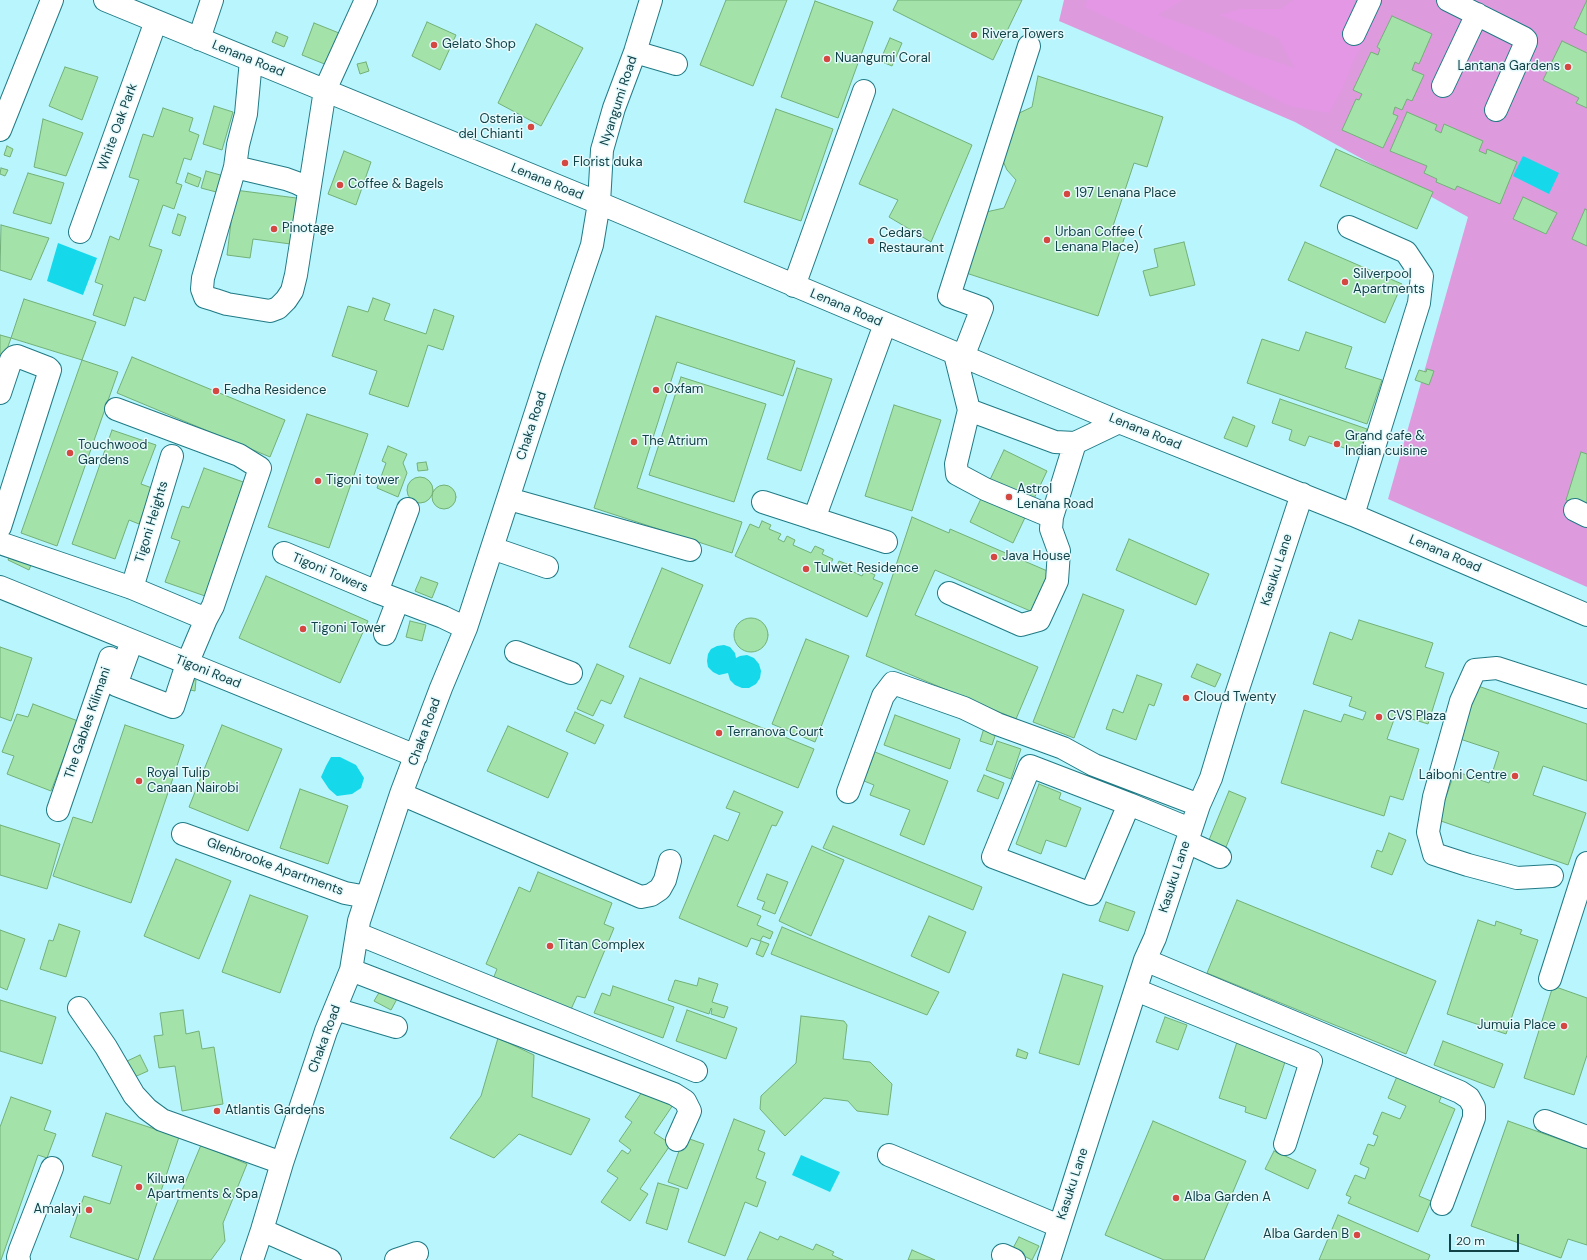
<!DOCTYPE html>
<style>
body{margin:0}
#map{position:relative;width:1587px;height:1260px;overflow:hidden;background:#b8f5fd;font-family:"DM Sans",sans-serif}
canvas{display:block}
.scale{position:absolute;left:1449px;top:1234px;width:70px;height:18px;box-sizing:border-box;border:2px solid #114248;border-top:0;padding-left:5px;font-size:12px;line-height:14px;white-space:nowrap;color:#114248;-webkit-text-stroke:3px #e6fafc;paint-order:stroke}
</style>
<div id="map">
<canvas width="1587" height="1260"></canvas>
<div class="scale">20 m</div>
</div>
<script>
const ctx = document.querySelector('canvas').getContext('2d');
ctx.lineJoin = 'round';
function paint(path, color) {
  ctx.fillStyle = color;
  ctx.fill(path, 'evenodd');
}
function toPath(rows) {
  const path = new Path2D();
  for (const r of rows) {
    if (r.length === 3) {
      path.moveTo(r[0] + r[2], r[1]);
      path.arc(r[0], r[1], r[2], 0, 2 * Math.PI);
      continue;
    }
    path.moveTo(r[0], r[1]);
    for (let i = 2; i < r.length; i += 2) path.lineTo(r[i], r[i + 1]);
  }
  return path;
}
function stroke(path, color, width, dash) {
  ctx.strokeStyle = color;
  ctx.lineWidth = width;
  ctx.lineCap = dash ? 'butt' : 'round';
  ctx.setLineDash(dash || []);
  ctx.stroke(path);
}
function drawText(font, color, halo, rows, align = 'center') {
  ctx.font = font + ' "DM Sans",sans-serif';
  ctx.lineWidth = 3;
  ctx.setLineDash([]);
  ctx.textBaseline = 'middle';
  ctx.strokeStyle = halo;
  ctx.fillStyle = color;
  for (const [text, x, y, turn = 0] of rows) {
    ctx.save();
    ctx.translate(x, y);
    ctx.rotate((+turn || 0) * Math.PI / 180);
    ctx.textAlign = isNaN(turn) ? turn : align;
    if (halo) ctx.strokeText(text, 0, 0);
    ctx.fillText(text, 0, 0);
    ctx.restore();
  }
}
const green = toPath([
 [1064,0,1587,0,1587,587,1388,499,1468,217,1295,122,1059,21]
]);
const forest = toPath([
 [1087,0,1183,0,1158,15,1210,34,1244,51,1295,68,1278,38,1220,15,1240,9,1281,9,1294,0,1354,0,1353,11,1375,22,1353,62,1343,88,1329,113,1289,106,1214,68,1085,7]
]);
const water = toPath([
 [1523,156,1559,173,1549,194,1513,176],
 [58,243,97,258,83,295,47,281],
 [724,645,730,647,735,653,736,658,740,656,747,655,754,658,759,664,761,671,760,678,756,684,749,688,742,688,735,685,730,680,728,673,719,675,713,672,708,667,707,661,708,654,711,649,717,646],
 [331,757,340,757,356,765,364,778,361,788,352,794,337,796,329,789,321,777,326,766],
 [801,1155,840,1172,830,1192,792,1175]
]);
const building = toPath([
 [726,0,787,0,753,86,700,65,726,0],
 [898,0,1022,0,993,60,893,10,898,0],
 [1587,0,1587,35,1574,28,1587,0],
 [815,1,873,22,838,118,781,97,815,1],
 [1392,16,1432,34,1419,64,1415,62,1412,70,1424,75,1412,101,1407,99,1402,110,1395,107,1393,114,1398,116,1383,148,1342,130,1356,99,1359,100,1362,94,1353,90,1371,52,1378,55,1380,49,1377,47,1392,16],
 [427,22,456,35,440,70,412,56,427,22],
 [314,23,339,33,327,65,302,55,314,23],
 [536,24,583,48,541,126,498,103,536,24],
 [276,32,288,37,284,47,272,42,276,32],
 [890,38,902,43,892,66,880,61,890,38],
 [1562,41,1587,53,1587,108,1576,103,1579,98,1543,80,1562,41],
 [366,62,369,71,360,74,357,64,366,62],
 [65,67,98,77,82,120,49,106,65,67],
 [1038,76,1163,117,1147,167,1134,163,1112,229,1126,233,1098,316,966,273,986,212,1004,208,1016,180,1007,170,1002,159,1015,115,1032,107,1038,76],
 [214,106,233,112,222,150,203,144,214,106],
 [163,108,193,118,189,131,199,135,191,160,184,158,176,183,182,185,174,209,163,205,149,246,162,250,145,301,134,297,125,326,93,315,103,285,95,282,110,236,119,240,139,180,129,177,143,134,153,137,163,108],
 [776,109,833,129,801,221,744,202,776,109],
 [893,109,972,145,931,242,889,217,898,200,859,184,893,109],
 [1407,112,1437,125,1435,130,1441,133,1444,124,1483,141,1479,151,1486,154,1487,149,1517,162,1500,204,1457,186,1455,190,1436,182,1437,179,1424,173,1427,166,1390,151,1407,112],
 [43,119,83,133,66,176,34,167,43,119],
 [7,146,13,149,10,157,4,155,7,146],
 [1336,149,1433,192,1417,229,1320,186,1336,149],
 [344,151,371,162,356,205,328,194,344,151],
 [1,168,8,170,5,176,0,174,1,168],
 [206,171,224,176,220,193,201,188,206,171],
 [28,173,64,183,51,224,13,213,28,173],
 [188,173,201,178,198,187,185,182,188,173],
 [235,190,304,199,298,245,253,239,250,258,227,255,235,190],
 [1523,197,1557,213,1546,234,1513,219,1523,197],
 [1585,209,1587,210,1587,246,1572,239,1585,209],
 [178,214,186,217,180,236,172,233,178,214],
 [1,225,49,238,31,280,0,270,1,225],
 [1184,242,1195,285,1150,296,1143,271,1158,267,1154,249,1184,242],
 [1305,242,1402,284,1385,323,1288,280,1305,242],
 [373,298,390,304,384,320,426,334,434,309,454,316,443,350,428,345,408,407,369,394,377,371,332,356,348,306,368,312,373,298],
 [24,299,96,322,82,360,11,338,24,299],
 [656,316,795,361,783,396,677,362,637,488,742,522,732,553,594,508,656,316],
 [1306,332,1352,347,1345,368,1382,380,1367,424,1247,383,1262,339,1299,351,1306,332],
 [0,335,11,338,0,369,0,335],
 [132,357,285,420,270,457,117,393,132,357],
 [82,360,118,372,57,546,21,533,82,360],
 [797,368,832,379,801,471,767,459,797,368],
 [1427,369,1434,371,1429,385,1415,380,1419,370,1426,372,1427,369],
 [681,377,766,404,734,502,649,475,681,377],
 [1280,399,1367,429,1359,453,1309,436,1305,446,1289,440,1292,430,1272,423,1280,399],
 [894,405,941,420,912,511,865,496,894,405],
 [307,414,368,434,329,548,268,527,307,414],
 [1233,417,1255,426,1247,447,1224,438,1233,417],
 [112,430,156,445,141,484,152,488,139,524,129,520,115,559,72,544,112,430],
 [388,446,407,454,403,463,407,473,398,497,377,488,386,463,382,461,388,446],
 [1004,450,1047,471,1013,543,970,522,1004,450],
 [1581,452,1587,454,1587,507,1566,500,1581,452],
 [426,462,428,470,418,471,417,463,426,462],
 [204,468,246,483,205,596,165,582,180,541,171,538,182,506,189,508,204,468],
 [420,490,13],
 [444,497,12],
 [912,517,949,533,950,529,1052,573,1035,613,935,570,915,615,1038,667,1016,719,866,656,912,517],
 [762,521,771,525,769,529,781,534,778,539,784,542,787,536,795,540,793,545,811,553,815,546,824,550,822,554,833,559,830,565,836,568,839,561,847,564,845,568,862,576,865,570,875,575,873,579,883,583,867,617,735,556,750,524,759,528,762,521],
 [1129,539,1209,574,1196,605,1116,570,1129,539],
 [12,551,33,560,29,570,8,560,12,551],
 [662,568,703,585,670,664,629,647,662,568],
 [266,576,368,621,340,683,239,638,266,576],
 [421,577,438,583,432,598,415,591,421,577],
 [1083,594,1124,610,1074,738,1033,722,1083,594],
 [751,635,17],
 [1359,620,1433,643,1425,667,1444,673,1428,724,1396,714,1387,739,1419,749,1403,800,1390,796,1384,816,1281,783,1304,710,1341,722,1344,714,1363,720,1366,712,1349,706,1352,697,1313,684,1330,632,1352,640,1359,620],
 [410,621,426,625,422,641,406,637,410,621],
 [806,639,849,656,815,742,772,724,806,639],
 [0,647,32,658,11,721,0,717,0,647],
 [597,664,624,676,611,704,601,700,593,716,577,709,597,664],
 [1197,664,1221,674,1215,687,1191,677,1197,664],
 [1137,675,1162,684,1154,706,1149,704,1136,740,1106,729,1113,709,1123,713,1137,675],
 [640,678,814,749,798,788,624,717,640,678],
 [191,680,196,680,195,691,190,690,191,680],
 [1478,686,1587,724,1587,781,1543,766,1533,795,1586,813,1568,865,1438,820,1455,771,1489,783,1499,752,1460,739,1478,686],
 [33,704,78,721,51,791,7,774,14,756,2,752,17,714,28,717,33,704],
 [575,712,604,725,595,744,566,731,575,712],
 [895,715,960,739,950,769,884,745,895,715],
 [125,725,184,745,131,903,53,876,73,817,92,823,125,725],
 [222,725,282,749,248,831,189,807,222,725],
 [508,726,568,753,548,798,487,771,508,726],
 [984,728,996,733,992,745,980,741,984,728],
 [997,741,1021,749,1011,779,986,770,997,741],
 [875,752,948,781,924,845,900,835,910,810,870,795,874,785,864,781,875,752],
 [984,775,1004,783,998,799,977,791,984,775],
 [1039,784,1061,793,1059,799,1081,808,1066,847,1046,840,1041,854,1016,844,1039,784],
 [300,789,348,806,328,864,280,848,300,789],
 [734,791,783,812,776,826,772,825,737,906,761,916,757,925,773,932,770,939,763,936,760,941,751,938,747,947,679,918,714,835,728,841,740,813,726,808,734,791],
 [1229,791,1246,798,1226,847,1209,840,1229,791],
 [0,825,60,844,47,889,0,875,0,825],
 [833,826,982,887,973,910,823,848,833,826],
 [1389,833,1406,840,1392,875,1371,867,1377,850,1382,852,1389,833],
 [812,846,844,860,811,936,779,921,812,846],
 [176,859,231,881,199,959,144,936,176,859],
 [538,872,612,903,604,924,614,928,585,998,577,996,568,1016,491,984,497,969,486,964,519,887,530,892,538,872],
 [767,874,788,882,775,914,762,909,765,902,757,899,767,874],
 [250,895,308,916,280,993,222,972,250,895],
 [1237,900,1436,981,1406,1054,1207,973,1237,900],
 [1106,902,1135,912,1128,931,1099,921,1106,902],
 [929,916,966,932,949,973,911,956,929,916],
 [1478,920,1495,926,1496,921,1522,930,1520,934,1538,940,1506,1034,1447,1014,1478,920],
 [59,924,80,931,66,977,40,969,49,940,53,941,59,924],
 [782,927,939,992,927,1015,771,954,782,927],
 [0,930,25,939,7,990,0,987,0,930],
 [761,941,769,944,763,957,756,954,761,941],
 [1063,974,1103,986,1079,1065,1039,1053,1063,974],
 [699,978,718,984,712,1002,728,1007,724,1018,711,1014,712,1009,711,1008,709,1014,668,1000,675,980,697,986,699,978],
 [613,986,674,1007,663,1038,594,1013,602,993,610,996,613,986],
 [1553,986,1587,998,1587,1055,1574,1095,1524,1078,1553,986],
 [380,991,397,999,391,1010,374,1001,380,991],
 [0,1000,56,1017,42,1064,0,1051,0,1000],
 [183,1010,186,1034,199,1031,202,1049,214,1047,223,1104,182,1111,175,1066,159,1068,154,1036,163,1035,160,1013,183,1010],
 [687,1010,737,1028,726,1059,676,1041,687,1010],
 [801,1016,844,1021,847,1025,843,1059,870,1062,892,1084,888,1115,857,1111,848,1101,824,1098,785,1136,760,1109,761,1096,796,1063,801,1016],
 [1165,1017,1187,1025,1178,1050,1156,1042,1165,1017],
 [498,1038,534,1055,532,1097,590,1119,571,1155,519,1134,494,1158,450,1138,481,1096,498,1038],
 [1443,1041,1503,1064,1494,1088,1434,1065,1443,1041],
 [1237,1042,1286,1059,1266,1119,1245,1112,1246,1107,1219,1098,1237,1042],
 [1018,1049,1028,1053,1026,1059,1016,1056,1018,1049],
 [140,1055,148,1071,132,1078,125,1062,140,1055],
 [1398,1074,1443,1093,1439,1102,1455,1109,1419,1196,1431,1201,1418,1232,1348,1203,1351,1197,1346,1195,1355,1175,1365,1179,1369,1168,1360,1164,1368,1144,1374,1146,1378,1136,1373,1134,1382,1112,1400,1119,1406,1106,1388,1098,1398,1074],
 [646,1086,673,1105,654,1133,671,1144,640,1189,648,1194,630,1221,601,1202,618,1178,607,1171,622,1150,628,1154,631,1150,619,1141,632,1122,625,1117,646,1086],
 [11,1097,51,1111,44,1130,56,1134,47,1158,38,1155,1,1260,0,1260,0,1127,11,1097],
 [106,1113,179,1137,138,1260,70,1237,84,1196,110,1204,122,1166,92,1156,106,1113],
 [734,1119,765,1131,758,1150,765,1153,756,1178,766,1182,757,1207,745,1202,725,1256,688,1242,734,1119],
 [1153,1121,1246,1161,1204,1260,1164,1260,1105,1235,1153,1121],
 [1508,1121,1587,1149,1587,1245,1568,1239,1561,1258,1471,1226,1508,1121],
 [684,1137,704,1144,687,1189,668,1182,684,1137],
 [201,1145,247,1164,223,1223,225,1241,211,1260,153,1260,201,1145],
 [1274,1151,1316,1170,1308,1189,1265,1169,1274,1151],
 [658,1183,679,1189,667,1230,646,1223,658,1183],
 [1338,1215,1430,1255,1428,1260,1319,1260,1338,1215],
 [760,1232,778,1240,780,1236,813,1250,816,1244,834,1252,832,1255,843,1260,747,1260,760,1232],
 [1019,1237,1039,1246,1032,1260,1012,1250,1019,1237],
 [912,1250,935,1260,908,1260,912,1250]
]);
const minor = toPath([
 [105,0,599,203,1119,422,1353,515,1587,615],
 [1448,0,1524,38,1526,40,1526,42,1496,110],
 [1354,34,1370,0],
 [199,39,212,0],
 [635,52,676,64],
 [251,60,246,114,238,145,235,167,286,179,297,183,309,189],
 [1443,86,1477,14],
 [0,130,52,0],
 [235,167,203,278,202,289,205,297,215,300,227,304,270,311,278,308,286,300,292,291,296,275,325,90,366,0],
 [1349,227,1406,252,1422,276,1419,303,1353,515],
 [80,232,156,21],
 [794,286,864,91],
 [955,354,969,410,1055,442,1075,443,1119,422],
 [963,357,982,308,949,296,1029,46],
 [0,393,11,360,14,357,17,356,48,368,50,370,0,527],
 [969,410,956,464,957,474,985,489,1052,517],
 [509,499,690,550],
 [763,502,886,542],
 [1575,510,1587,516],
 [814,519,885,324],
 [0,543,132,588,206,619,213,606,260,468,239,455,116,409],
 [492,548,547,567],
 [284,553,377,592,443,617,466,628],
 [0,587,416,756],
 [132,588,172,456],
 [377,592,408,509],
 [949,593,1021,625,1039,620,1057,581,1059,551,1051,529,1052,517,1075,443],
 [385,634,398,600],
 [132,641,116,685,173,707,187,664,206,619],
 [516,652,571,673],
 [848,792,883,696,893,683,964,708,997,724,1063,748,1094,765,1199,805],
 [401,794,641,897,651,895,660,889,665,880,670,861],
 [1129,804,1091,894,993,857,1030,766,1129,804,1190,829],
 [58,810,110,658],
 [183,834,345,893,367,897],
 [1187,842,1220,857],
 [1552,876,1517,878,1468,865,1434,854,1428,832,1434,797,1461,701,1475,670,1497,668,1587,697],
 [358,934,696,1071],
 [1145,960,1460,1092,1469,1098,1474,1107,1474,1118,1442,1204],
 [351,970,674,1094,685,1101,690,1111,677,1140],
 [1550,979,1587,863],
 [1136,990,1311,1061,1285,1144],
 [79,1008,106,1047,134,1095,147,1109,162,1120,282,1163],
 [335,1009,396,1027],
 [1545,1121,1587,1137],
 [889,1155,1059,1226],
 [262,1230,330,1260],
 [1003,1255,1014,1260],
 [19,1260,18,1257,20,1250,52,1168],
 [252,1260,262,1230,282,1163,326,1031,351,970,359,921,401,794,441,688,466,628,551,366,592,245,599,203,602,150,614,108,635,52,651,0],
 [396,1260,417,1253],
 [1049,1260,1145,960,1155,938,1199,805,1211,778,1236,695,1302,494]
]);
const markers = [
 [974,35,4,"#d54741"],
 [434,45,4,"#d54741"],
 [827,59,4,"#d54741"],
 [1568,67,4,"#d54741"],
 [531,127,4,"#d54741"],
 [565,163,4,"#d54741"],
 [340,185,4,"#d54741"],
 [1067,194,4,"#d54741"],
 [274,229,4,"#d54741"],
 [1047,240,4,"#d54741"],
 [871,241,4,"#d54741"],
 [1345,282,4,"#d54741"],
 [656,390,4,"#d54741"],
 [216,391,4,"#d54741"],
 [634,442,4,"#d54741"],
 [1337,444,4,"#d54741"],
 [70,453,4,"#d54741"],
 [318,481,4,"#d54741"],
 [1009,497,4,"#d54741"],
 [994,557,4,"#d54741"],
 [806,569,4,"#d54741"],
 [303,629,4,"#d54741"],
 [1186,698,4,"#d54741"],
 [1379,717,4,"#d54741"],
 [719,733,4,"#d54741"],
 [1515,776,4,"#d54741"],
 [139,781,4,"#d54741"],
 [550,946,4,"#d54741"],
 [1564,1026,4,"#d54741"],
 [217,1111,4,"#d54741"],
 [139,1187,4,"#d54741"],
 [1176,1198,4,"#d54741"],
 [89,1210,4,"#d54741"],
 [1357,1235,4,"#d54741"]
];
const poiNames = [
 ["Rivera Towers",982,35],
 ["Gelato Shop",442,45],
 ["Nuangumi Coral",835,59],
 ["Lantana Gardens",1560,67,"right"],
 ["Osteria",523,120,"right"],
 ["del Chianti",523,135,"right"],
 ["Florist duka",573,163],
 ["Coffee & Bagels",348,185],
 ["197 Lenana Place",1075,194],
 ["Pinotage",282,229],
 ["Urban Coffee (",1055,233],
 ["Lenana Place)",1055,248],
 ["Cedars",879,234],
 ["Restaurant",879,249],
 ["Silverpool",1353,275],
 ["Apartments",1353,290],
 ["Oxfam",664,390],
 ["Fedha Residence",224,391],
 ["Grand cafe &",1345,437],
 ["Indian cuisine",1345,452],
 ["The Atrium",642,442],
 ["Touchwood",78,446],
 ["Gardens",78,461],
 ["Tigoni tower",326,481],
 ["Astrol",1017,490],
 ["Lenana Road",1017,505],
 ["Java House",1002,557],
 ["Tulwet Residence",814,569],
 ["Tigoni Tower",311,629],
 ["Cloud Twenty",1194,698],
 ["CVS Plaza",1387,717],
 ["Terranova Court",727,733],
 ["Royal Tulip",147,774],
 ["Canaan Nairobi",147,789],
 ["Laiboni Centre",1507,776,"right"],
 ["Titan Complex",558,946],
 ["Jumuia Place",1556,1026,"right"],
 ["Atlantis Gardens",225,1111],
 ["Kiluwa",147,1180],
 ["Apartments & Spa",147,1195],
 ["Alba Garden A",1184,1198],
 ["Amalayi",81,1210,"right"],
 ["Alba Garden B",1349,1235,"right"]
];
const streetNames = [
 ["Lenana Road",248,59,22],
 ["Nyangumi Road",619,101,-72],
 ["White Oak Park",118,127,-70],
 ["Lenana Road",547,182,22],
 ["Lenana Road",846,308,23],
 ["Chaka Road",532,426,-72],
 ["Lenana Road",1145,432,22],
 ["Tigoni Heights",152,522,-73],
 ["Lenana Road",1445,554,23],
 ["Kasuku Lane",1277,570,-72],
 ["Tigoni Towers",330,573,23],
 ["Tigoni Road",208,672,22],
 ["The Gables Kilimani",88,723,-71],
 ["Chaka Road",425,732,-70],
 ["Glenbrooke Apartments",275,867,20],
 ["Kasuku Lane",1175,877,-72],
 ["Chaka Road",325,1039,-70],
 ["Kasuku Lane",1073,1184,-72]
];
paint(green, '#dd9bde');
paint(forest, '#e497e4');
paint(water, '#15d8eb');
paint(building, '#a3e2a8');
stroke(building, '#73b078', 1);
stroke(minor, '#207a85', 24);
stroke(minor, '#fff', 22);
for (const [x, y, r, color] of markers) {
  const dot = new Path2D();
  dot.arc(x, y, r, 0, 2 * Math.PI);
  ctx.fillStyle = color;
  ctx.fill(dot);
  stroke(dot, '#e6fafc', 1.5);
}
drawText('13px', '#114248', '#e6fafc', poiNames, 'left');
drawText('13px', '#114248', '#e6fafc', streetNames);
</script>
